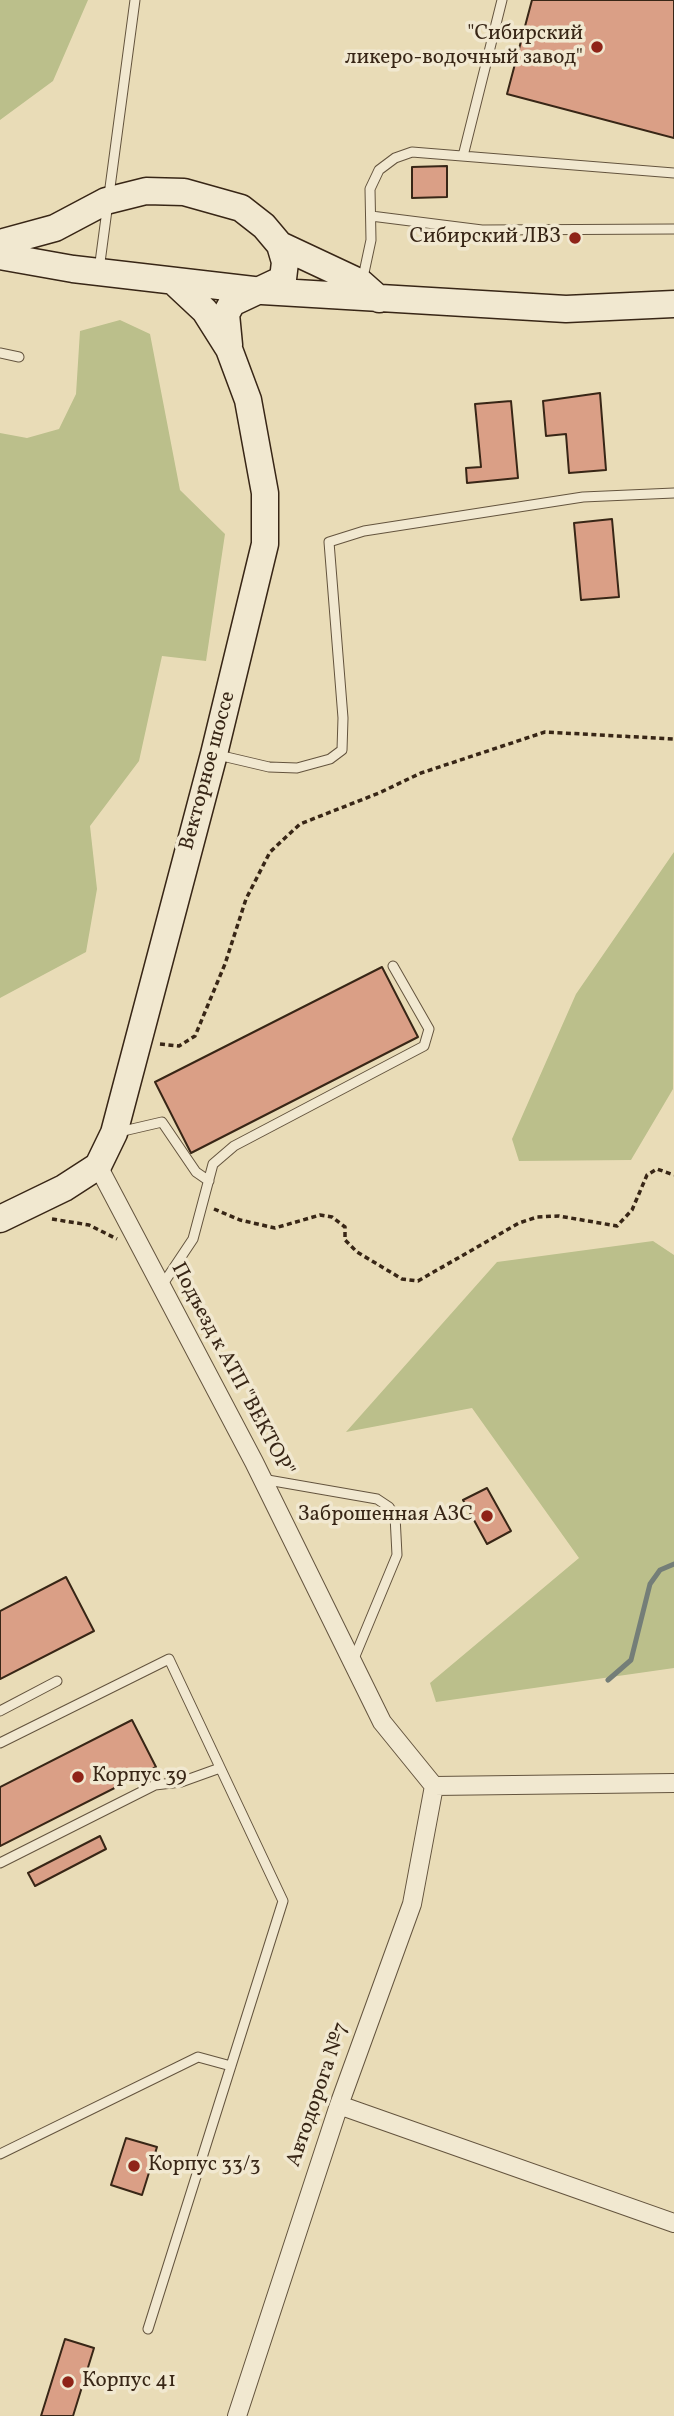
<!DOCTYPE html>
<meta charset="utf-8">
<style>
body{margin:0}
canvas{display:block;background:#e9dcb7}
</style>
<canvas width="674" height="2416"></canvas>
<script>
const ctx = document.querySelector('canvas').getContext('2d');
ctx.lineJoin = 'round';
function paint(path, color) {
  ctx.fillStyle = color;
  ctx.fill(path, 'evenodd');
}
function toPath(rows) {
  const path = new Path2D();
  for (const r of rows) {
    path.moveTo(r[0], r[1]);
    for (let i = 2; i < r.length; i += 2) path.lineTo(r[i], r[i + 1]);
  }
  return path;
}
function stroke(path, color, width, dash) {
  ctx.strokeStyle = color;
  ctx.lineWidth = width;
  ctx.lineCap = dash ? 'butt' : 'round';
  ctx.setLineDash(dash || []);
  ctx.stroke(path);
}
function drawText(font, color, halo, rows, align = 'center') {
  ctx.font = font + ' Vollkorn,serif';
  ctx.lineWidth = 7;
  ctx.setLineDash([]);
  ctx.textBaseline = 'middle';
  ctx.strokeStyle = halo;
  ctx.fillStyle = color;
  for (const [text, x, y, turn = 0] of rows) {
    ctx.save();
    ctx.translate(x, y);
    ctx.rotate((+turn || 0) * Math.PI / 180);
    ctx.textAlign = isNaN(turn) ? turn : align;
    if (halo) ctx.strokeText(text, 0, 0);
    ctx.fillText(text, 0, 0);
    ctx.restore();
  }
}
const green = toPath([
 [0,0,88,0,53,81,0,120],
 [120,320,150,334,180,490,225,534,206,661,162,656,139,761,90,826,97,889,86,952,0,998,0,433,27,438,59,429,76,394,80,331],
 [674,852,673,1089,631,1160,519,1161,512,1139,576,994],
 [653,1241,674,1255,674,1668,436,1702,430,1683,579,1558,472,1408,346,1432,497,1262]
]);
const stream = toPath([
 [608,1680,631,1660,650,1584,660,1570,674,1564]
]);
const building = toPath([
 [532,0,674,0,674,138,507,94,532,0],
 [447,166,447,197,412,198,412,167,447,166],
 [600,393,606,470,569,473,566,434,546,436,543,401,600,393],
 [511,401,518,478,467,483,466,468,481,467,475,404,511,401],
 [612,519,619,597,581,600,574,523,612,519],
 [382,967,418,1037,191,1153,155,1082,382,967],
 [487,1488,511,1531,487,1544,463,1500,487,1488],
 [66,1577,94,1631,0,1679,0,1611,66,1577],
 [132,1720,156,1767,0,1846,0,1787,132,1720],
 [100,1836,106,1849,35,1886,28,1873,100,1836],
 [126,2138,157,2147,142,2195,111,2185,126,2138],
 [65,2339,94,2348,73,2416,41,2416,65,2339]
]);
const path = toPath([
 [160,1044,179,1046,195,1036,225,964,246,899,270,852,300,824,379,793,421,773,545,732,674,739],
 [214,1209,240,1220,275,1228,320,1215,332,1217,345,1227,345,1240,357,1252,402,1279,418,1281,519,1223,537,1217,559,1216,617,1226,632,1210,647,1175,657,1169,674,1175],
 [52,1219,89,1225,117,1239]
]);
const service = toPath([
 [463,156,502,0],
 [371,216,482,230,674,229],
 [99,270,135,0],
 [362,282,371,240,370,189,379,170,395,158,412,152,674,173],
 [0,353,19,357],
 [218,755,269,767,297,768,330,759,342,750,343,718,329,542,364,531,583,497,674,493],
 [119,1132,162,1122,196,1172,209,1181],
 [161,1287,193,1239,213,1164,234,1146,424,1046,429,1029,393,966],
 [262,1479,377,1499,389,1507,395,1516,397,1555,353,1661],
 [0,1711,57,1681],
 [0,1743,169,1659,283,1901,148,2329],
 [0,1863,155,1785,181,1782,220,1768],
 [0,2154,198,2057,231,2066]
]);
const minor = toPath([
 [98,1166,254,1462,382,1722,434,1786],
 [434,1786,674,1783],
 [339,2105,674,2223],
 [237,2416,339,2105,412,1904,434,1786]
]);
const secondary = toPath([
 [0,243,55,228,106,201,146,191,184,192,241,208,264,226,280,245,361,283,379,299],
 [0,256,73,269,262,291,566,309,674,304],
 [229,345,226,314,232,303,283,279,285,262,280,245],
 [0,1219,64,1188,98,1166,114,1133,214,754,265,544,265,493,248,400,229,349,205,311,174,282]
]);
const markers = [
 [597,47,7,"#8f2418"],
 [575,238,7,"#8f2418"],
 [487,1516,7,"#8f2418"],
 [78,1777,7,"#8f2418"],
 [134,2166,7,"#8f2418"],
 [68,2382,7,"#8f2418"]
];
const poiNames = [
 ["\"Сибирский",583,35],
 ["ликеро-водочный завод\"",583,59],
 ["Сибирский ЛВЗ",561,238],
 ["Заброшенная АЗС",473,1516],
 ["Корпус 39",92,1777,"left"],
 ["Корпус 33/3",148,2166,"left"],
 ["Корпус 41",82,2382,"left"]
];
const streetNames = [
 ["Векторное шоссе",209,771,-75],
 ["Подъезд к АТП \"ВЕКТОР\"",231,1370,62],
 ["Автодорога №7",319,2095,-71]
];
paint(green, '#bbbf8b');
stroke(stream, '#747e78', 5);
paint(building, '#da9f86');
stroke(building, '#382616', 2);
stroke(service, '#64543e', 11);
stroke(minor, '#64543e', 20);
stroke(secondary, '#382616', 29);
stroke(path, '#382616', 3.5, [5, 3.5]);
stroke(service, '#f1e8d0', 9);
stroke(minor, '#f1e8d0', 18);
stroke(secondary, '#f1e8d0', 26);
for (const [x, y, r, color] of markers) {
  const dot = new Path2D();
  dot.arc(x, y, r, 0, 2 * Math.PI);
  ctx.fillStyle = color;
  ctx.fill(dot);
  stroke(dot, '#f1e8d0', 2.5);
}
drawText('21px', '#382616', '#f1e8d0', poiNames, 'right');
drawText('21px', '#382616', '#f1e8d0', streetNames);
</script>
